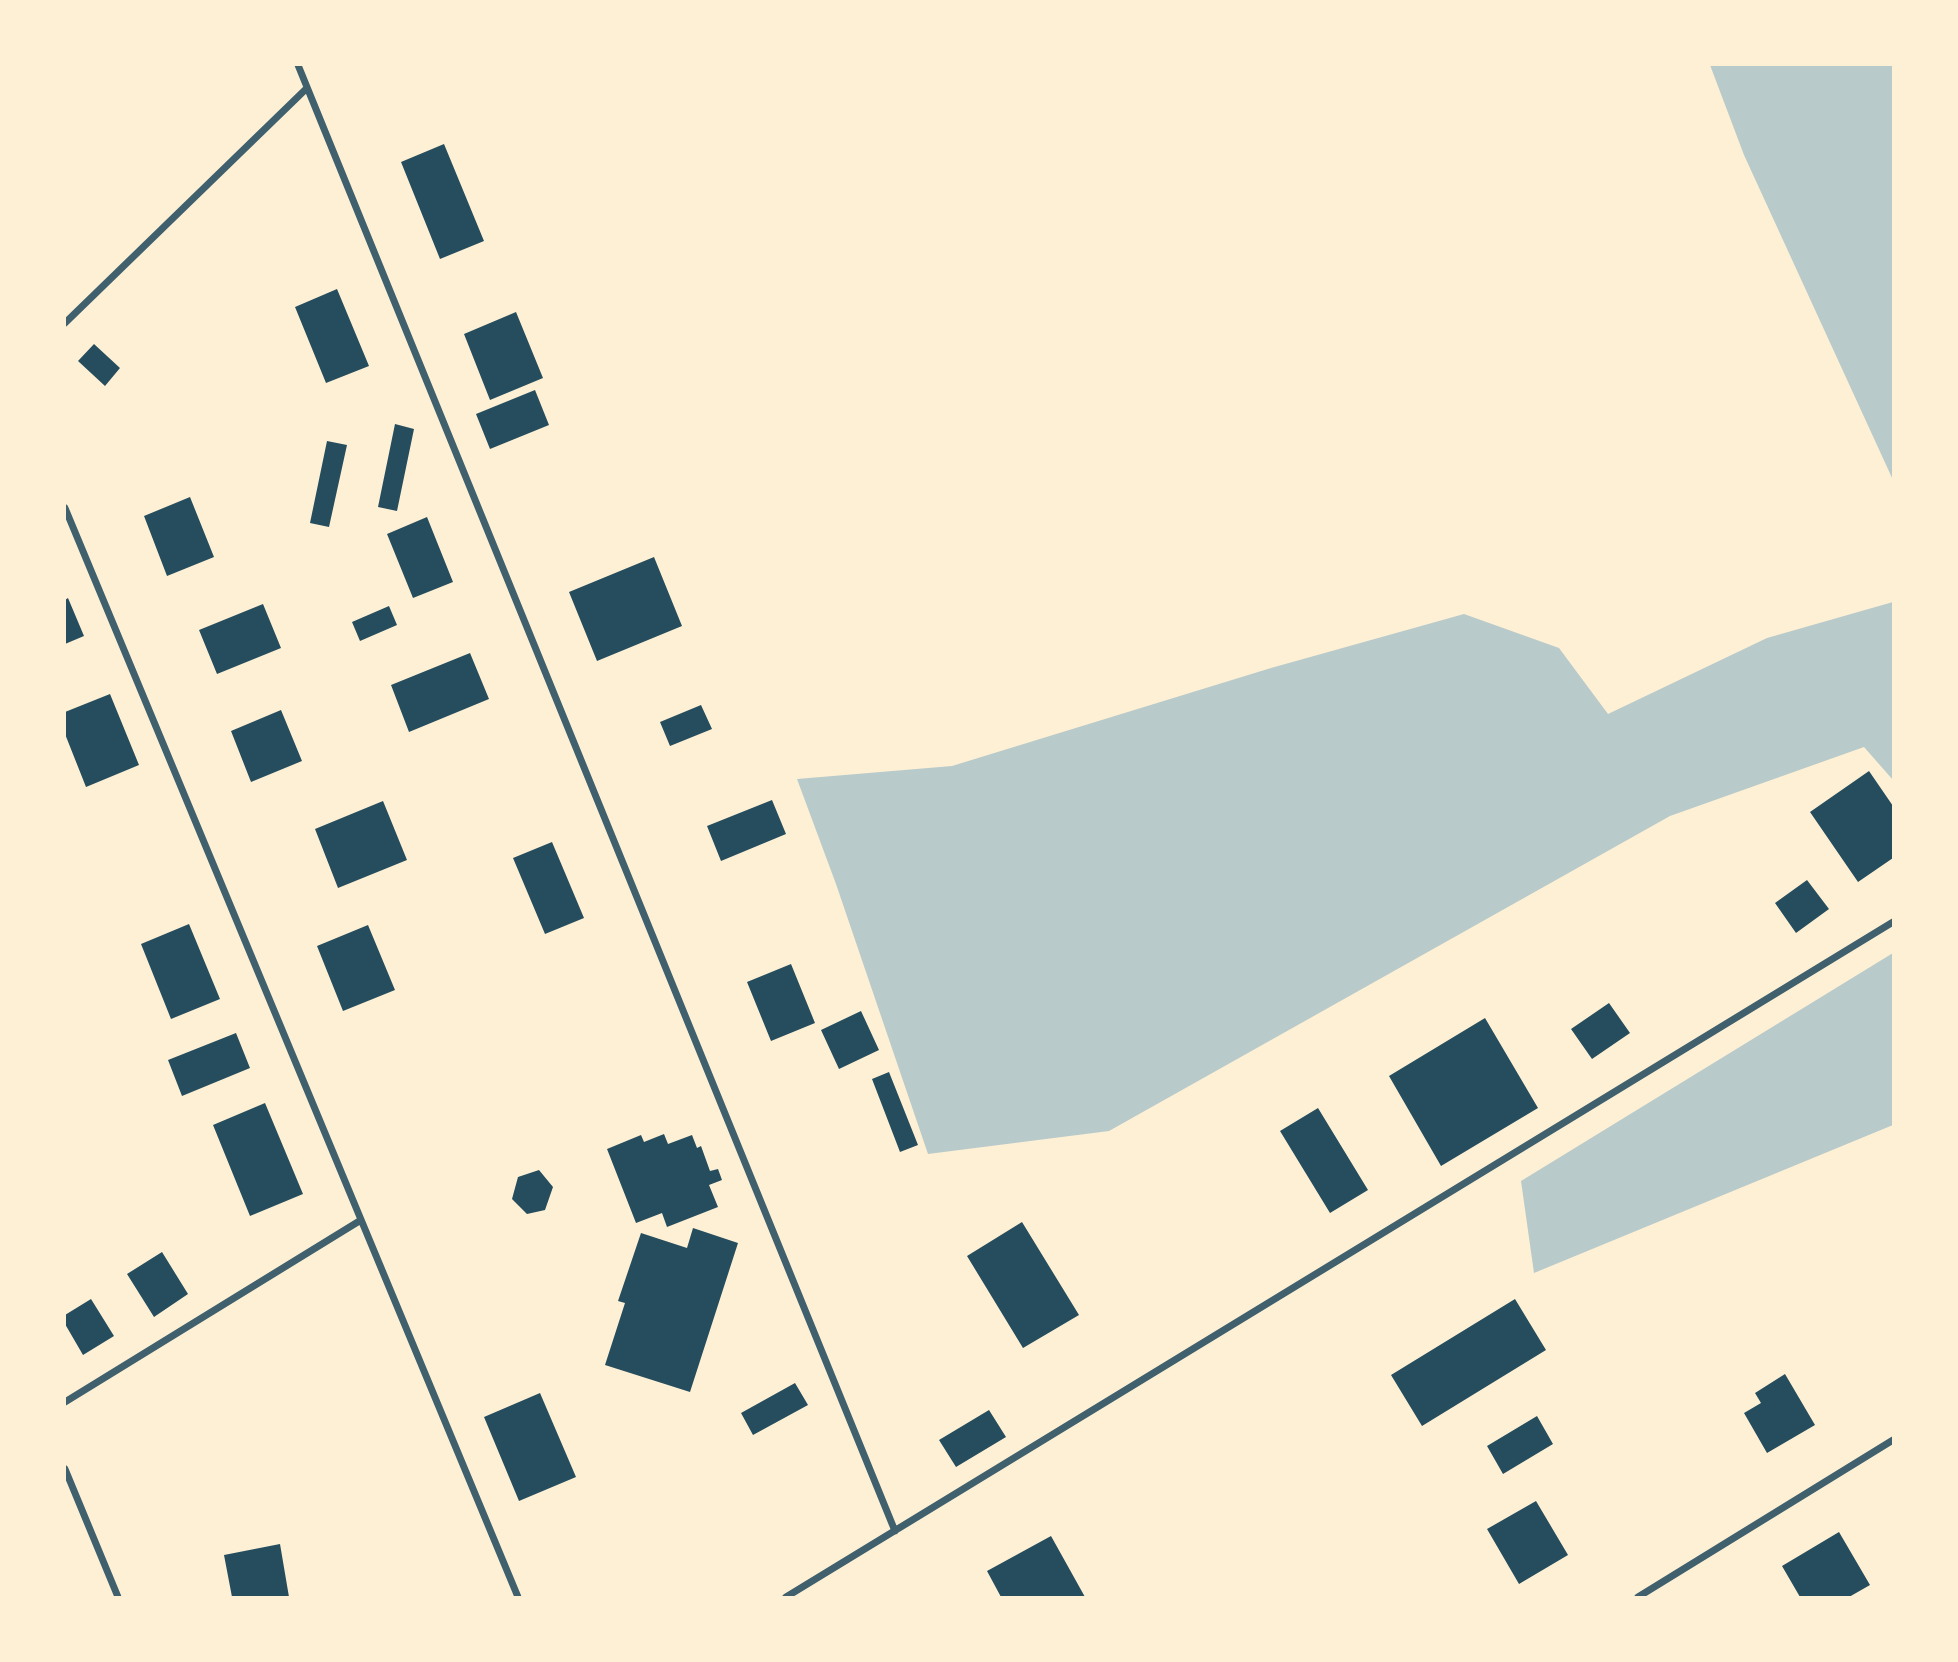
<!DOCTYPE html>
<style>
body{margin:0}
#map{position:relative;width:1958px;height:1662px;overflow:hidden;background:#fdf0d5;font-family:"DM Sans",sans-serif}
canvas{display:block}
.frame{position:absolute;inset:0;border:66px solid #fdf0d5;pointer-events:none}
</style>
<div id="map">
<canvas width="1958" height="1662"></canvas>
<div class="frame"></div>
</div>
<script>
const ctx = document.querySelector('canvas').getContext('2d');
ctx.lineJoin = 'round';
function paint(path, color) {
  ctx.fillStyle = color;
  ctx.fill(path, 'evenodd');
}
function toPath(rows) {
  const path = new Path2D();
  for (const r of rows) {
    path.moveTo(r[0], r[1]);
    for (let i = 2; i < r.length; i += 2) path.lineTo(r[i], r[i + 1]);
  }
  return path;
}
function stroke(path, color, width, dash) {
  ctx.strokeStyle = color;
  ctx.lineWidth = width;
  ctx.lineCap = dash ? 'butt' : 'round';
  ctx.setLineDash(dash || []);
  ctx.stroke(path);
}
const green = toPath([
 [1710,65,1893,65,1893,480,1744,155],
 [1893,602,1893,780,1864,747,1670,816,1109,1131,928,1154,836,884,797,779,952,766,1271,668,1464,614,1559,648,1608,714,1767,638],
 [1893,953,1893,1125,1534,1273,1521,1181]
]);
const building = toPath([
 [444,144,484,241,440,259,401,162],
 [337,289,369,366,326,383,295,307],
 [516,312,543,378,490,400,464,334],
 [94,344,120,368,105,386,78,361],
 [535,390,549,425,490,449,476,414],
 [395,424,414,429,397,511,378,507],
 [327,441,347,445,329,527,310,523],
 [190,497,214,557,167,576,144,516],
 [427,517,453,582,413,598,387,534],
 [654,557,682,626,597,661,569,592],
 [68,598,84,636,65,644,65,600],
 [263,604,281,648,217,674,199,630],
 [389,606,397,625,360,641,352,622],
 [470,653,489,699,409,732,391,685],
 [110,694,139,765,86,787,65,734,65,712],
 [701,705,712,729,670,746,660,722],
 [281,710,302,761,251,782,231,731],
 [1869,771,1893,806,1893,858,1858,882,1810,812],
 [772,800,786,834,721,861,707,826],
 [383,801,407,860,338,888,315,829],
 [552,842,584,918,545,934,513,858],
 [1807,880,1829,909,1796,933,1775,903],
 [189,924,220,999,171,1019,141,944],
 [368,925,395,990,343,1011,317,946],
 [791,964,815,1023,771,1041,747,982],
 [1609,1003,1630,1033,1592,1059,1571,1029],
 [861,1011,879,1050,839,1069,821,1030],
 [1485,1018,1538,1108,1441,1166,1389,1076],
 [236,1033,250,1068,182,1096,168,1060],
 [889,1072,918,1145,900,1152,872,1079],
 [265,1103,303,1194,250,1216,213,1125],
 [1318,1108,1368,1190,1330,1213,1280,1131],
 [664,1134,668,1144,692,1135,697,1148,701,1146,710,1171,718,1169,722,1180,709,1185,718,1207,667,1227,662,1213,636,1223,607,1149,641,1135,644,1142],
 [539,1170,553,1187,545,1210,527,1214,512,1199,518,1177],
 [1022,1222,1079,1315,1023,1348,967,1256],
 [693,1228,738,1243,690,1392,605,1365,625,1303,618,1301,641,1233,687,1248],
 [162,1252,188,1294,154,1317,127,1274],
 [91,1299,114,1336,83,1355,65,1324,65,1315],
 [1515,1299,1546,1350,1422,1426,1391,1375],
 [1785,1374,1815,1425,1767,1453,1744,1413,1761,1403,1755,1393],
 [795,1383,808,1405,753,1435,741,1413],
 [540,1393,576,1477,519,1501,484,1417],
 [989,1410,1006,1437,956,1467,939,1440],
 [1537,1416,1553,1444,1503,1474,1487,1446],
 [1536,1501,1568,1555,1519,1584,1487,1529],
 [1839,1532,1870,1585,1849,1597,1800,1597,1782,1566],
 [1051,1536,1085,1597,1001,1597,987,1571],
 [280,1544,289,1597,232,1597,224,1555]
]);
const minor = toPath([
 [298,65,895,1531],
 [65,323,307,88],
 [65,508,518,1597],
 [65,1402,361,1220],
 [65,1469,118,1597],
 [786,1597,1893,922],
 [1638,1597,1893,1440]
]);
paint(green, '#b9caca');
paint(building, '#264d5e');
stroke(minor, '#3f606c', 7);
</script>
